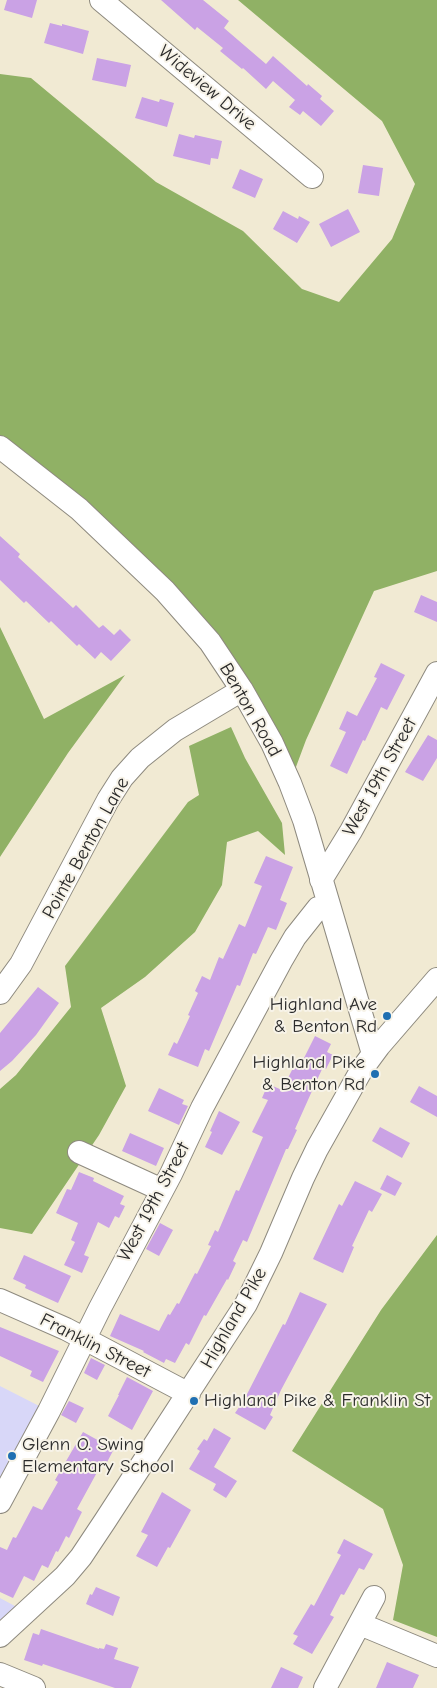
<!DOCTYPE html>
<style>
body{margin:0}
canvas{display:block;background:#f1ead3}
</style>
<canvas width="437" height="1688"></canvas>
<script>
const ctx = document.querySelector('canvas').getContext('2d');
ctx.lineJoin = 'round';
function paint(path, color) {
  ctx.fillStyle = color;
  ctx.fill(path, 'evenodd');
}
function toPath(rows) {
  const path = new Path2D();
  for (const r of rows) {
    path.moveTo(r[0], r[1]);
    for (let i = 2; i < r.length; i += 2) path.lineTo(r[i], r[i + 1]);
  }
  return path;
}
function stroke(path, color, width, dash) {
  ctx.strokeStyle = color;
  ctx.lineWidth = width;
  ctx.lineCap = dash ? 'butt' : 'round';
  ctx.setLineDash(dash || []);
  ctx.stroke(path);
}
function drawText(font, color, halo, rows, align = 'center') {
  ctx.font = font + ' "Comic Neue",sans-serif';
  ctx.lineWidth = 4;
  ctx.setLineDash([]);
  ctx.textBaseline = 'middle';
  ctx.strokeStyle = halo;
  ctx.fillStyle = color;
  for (const [text, x, y, turn = 0] of rows) {
    ctx.save();
    ctx.translate(x, y);
    ctx.rotate((+turn || 0) * Math.PI / 180);
    ctx.textAlign = isNaN(turn) ? turn : align;
    if (halo) ctx.strokeText(text, 0, 0);
    ctx.fillText(text, 0, 0);
    ctx.restore();
  }
}
const built = toPath([
 [0,1386,49,1411,0,1502],
 [0,1598,26,1612,0,1636]
]);
const forest = toPath([
 [238,0,437,0,437,571,374,591,306,740,290,783,210,642,0,447,0,74,31,78,156,182,243,231,302,289,339,302,392,239,415,184,382,121],
 [0,627,44,719,125,675,68,753,0,857],
 [231,727,245,758,282,823,285,855,258,831,227,842,222,885,195,932,145,977,101,1008,126,1086,99,1135,32,1234,0,1228,0,1089,16,1075,71,1007,65,966,188,802,199,795,189,746],
 [437,1235,437,1637,393,1620,403,1565,383,1509,292,1451,381,1310]
]);
const building = toPath([
 [7,0,37,0,32,18,4,10],
 [161,0,203,0,229,21,224,28,266,64,273,56,307,86,308,84,322,96,320,99,334,111,321,126,303,111,300,115,289,107,295,100,273,81,266,89,243,68,242,69,220,51,223,48,197,27,195,30],
 [50,23,62,26,62,24,89,31,83,54,44,43],
 [97,58,131,65,126,87,92,80],
 [142,97,159,102,160,99,174,103,167,127,135,118],
 [179,134,194,138,195,135,222,141,218,159,211,158,210,165,173,156],
 [363,165,383,168,379,196,358,193],
 [240,169,263,179,255,198,232,188],
 [348,209,360,232,331,247,319,224],
 [283,211,298,219,299,216,310,222,297,243,273,229],
 [0,536,20,554,18,557,73,608,76,605,99,628,103,625,114,635,120,629,131,640,111,661,101,652,95,659,79,644,77,646,51,621,49,623,26,601,24,603,0,580],
 [421,595,437,602,437,622,414,612],
 [381,663,405,675,387,710,381,707,365,741,363,740,347,774,330,766,346,732,339,729,347,711,357,716,377,678,374,677],
 [428,735,437,740,437,758,423,781,405,772],
 [266,856,293,867,280,900,287,903,276,930,268,927,256,954,253,953,240,986,237,985,209,1051,205,1049,198,1067,168,1055,174,1042,177,1044,190,1016,188,1015,198,993,195,991,202,976,210,980,219,957,223,959,239,924,245,927,262,886,254,883],
 [38,987,59,1003,36,1035,12,1061,0,1071,0,1033],
 [315,1036,331,1044,327,1052,333,1055,326,1069,323,1067,312,1091,295,1129,297,1130,288,1149,286,1149,247,1242,243,1240,233,1261,236,1263,228,1280,227,1279,206,1316,204,1315,189,1345,186,1343,175,1363,166,1359,164,1363,143,1352,144,1351,110,1336,120,1314,159,1331,168,1314,170,1315,177,1303,179,1304,195,1273,197,1274,211,1246,208,1245,215,1230,218,1232,236,1190,239,1191,263,1137,252,1132,268,1100,262,1098,268,1084,282,1090,296,1062,301,1064],
 [419,1086,437,1096,437,1117,410,1102],
 [159,1088,184,1100,182,1104,188,1106,179,1125,148,1111],
 [219,1111,240,1122,222,1155,205,1147,212,1132,210,1131],
 [380,1127,410,1143,402,1158,372,1141],
 [130,1133,164,1148,156,1166,122,1151],
 [79,1172,94,1178,93,1181,124,1196,120,1204,125,1206,119,1218,115,1216,109,1228,98,1222,84,1255,89,1257,82,1273,64,1265,75,1242,71,1240,78,1223,56,1213,67,1189,71,1190],
 [387,1175,402,1183,395,1196,380,1189],
 [355,1181,382,1194,372,1212,369,1210,352,1246,354,1247,343,1273,313,1259,339,1204,342,1206],
 [160,1223,173,1230,159,1256,146,1249],
 [24,1255,71,1276,58,1303,25,1288,26,1285,13,1279],
 [300,1292,327,1304,281,1390,270,1415,273,1417,265,1430,235,1413,244,1400,283,1324,285,1325],
 [0,1327,59,1351,43,1382,30,1376,32,1371,0,1356],
 [91,1358,105,1365,97,1380,84,1373],
 [127,1377,153,1391,132,1430,108,1416,119,1395,118,1395],
 [69,1401,84,1408,76,1423,61,1415],
 [214,1428,231,1438,214,1467,237,1481,226,1498,213,1490,216,1484,189,1469,200,1451,197,1449,204,1439,207,1441],
 [83,1432,114,1449,105,1466,101,1465,77,1509,82,1512,69,1538,66,1536,58,1552,56,1551,48,1568,42,1565,34,1581,24,1576,13,1598,0,1592,0,1547,7,1550,13,1537,16,1538,33,1506,42,1510,58,1482,55,1480],
 [162,1492,191,1510,170,1548,168,1547,157,1567,136,1556,148,1535,141,1532],
 [344,1539,373,1554,364,1570,359,1568,344,1595,341,1594,330,1615,334,1617,312,1654,293,1644,298,1636,293,1634,311,1604,314,1606,341,1555,337,1553],
 [96,1587,120,1597,113,1616,86,1604,90,1594,92,1595],
 [41,1629,99,1649,99,1648,104,1649,106,1644,118,1648,114,1659,139,1667,131,1688,115,1688,43,1664,42,1666,24,1660,33,1633,39,1635],
 [387,1662,419,1675,413,1688,376,1688],
 [281,1667,303,1677,298,1688,271,1688]
]);
const minor = toPath([
 [101,0,312,177],
 [0,447,79,509,165,591,210,642,242,690,272,743,290,783,304,820,373,1054],
 [321,880,351,831,437,673],
 [0,993,21,964,108,800,122,778,140,758,175,730,242,690],
 [79,1152,162,1190],
 [0,1300,66,1329,189,1394],
 [0,1502,49,1411,100,1308,171,1174,202,1108,281,961,295,937,318,908],
 [360,1624,437,1656],
 [0,1636,65,1576,81,1557,105,1521,246,1304,271,1253,303,1178,317,1149,362,1069,379,1046,437,979],
 [0,1674,34,1688],
 [325,1688,374,1597]
]);
const markers = [
 [387,1016,5,"#1f6fb2"],
 [375,1074,5,"#1f6fb2"],
 [194,1401,5,"#1f6fb2"],
 [12,1456,5,"#1f6fb2"]
];
const streetNames = [
 ["Wideview Drive",207,88,40],
 ["Benton Road",250,710,60],
 ["West 19th Street",380,777,-61],
 ["Pointe Benton Lane",86,848,-61],
 ["West 19th Street",154,1202,-62],
 ["Highland Pike",234,1318,-60],
 ["Franklin Street",95,1346,27]
];
const poiNames = [
 ["Highland Ave",377,1005],
 ["& Benton Rd",377,1027],
 ["Highland Pike",365,1063],
 ["& Benton Rd",365,1085],
 ["Highland Pike & Franklin St",204,1401,"left"],
 ["Glenn O. Swing",22,1445,"left"],
 ["Elementary School",22,1467,"left"]
];
paint(built, '#d8d7f8');
paint(forest, '#90b165');
paint(building, '#caa2e5');
stroke(minor, '#8e8a7f', 24);
stroke(minor, '#fff', 22);
for (const [x, y, r, color] of markers) {
  const dot = new Path2D();
  dot.arc(x, y, r, 0, 2 * Math.PI);
  ctx.fillStyle = color;
  ctx.fill(dot);
  stroke(dot, '#f7f3e8', 2);
}
drawText('19px', '#2b2b2b', '#f7f3e8', streetNames);
drawText('19px', '#2b2b2b', '#f7f3e8', poiNames, 'right');
</script>
